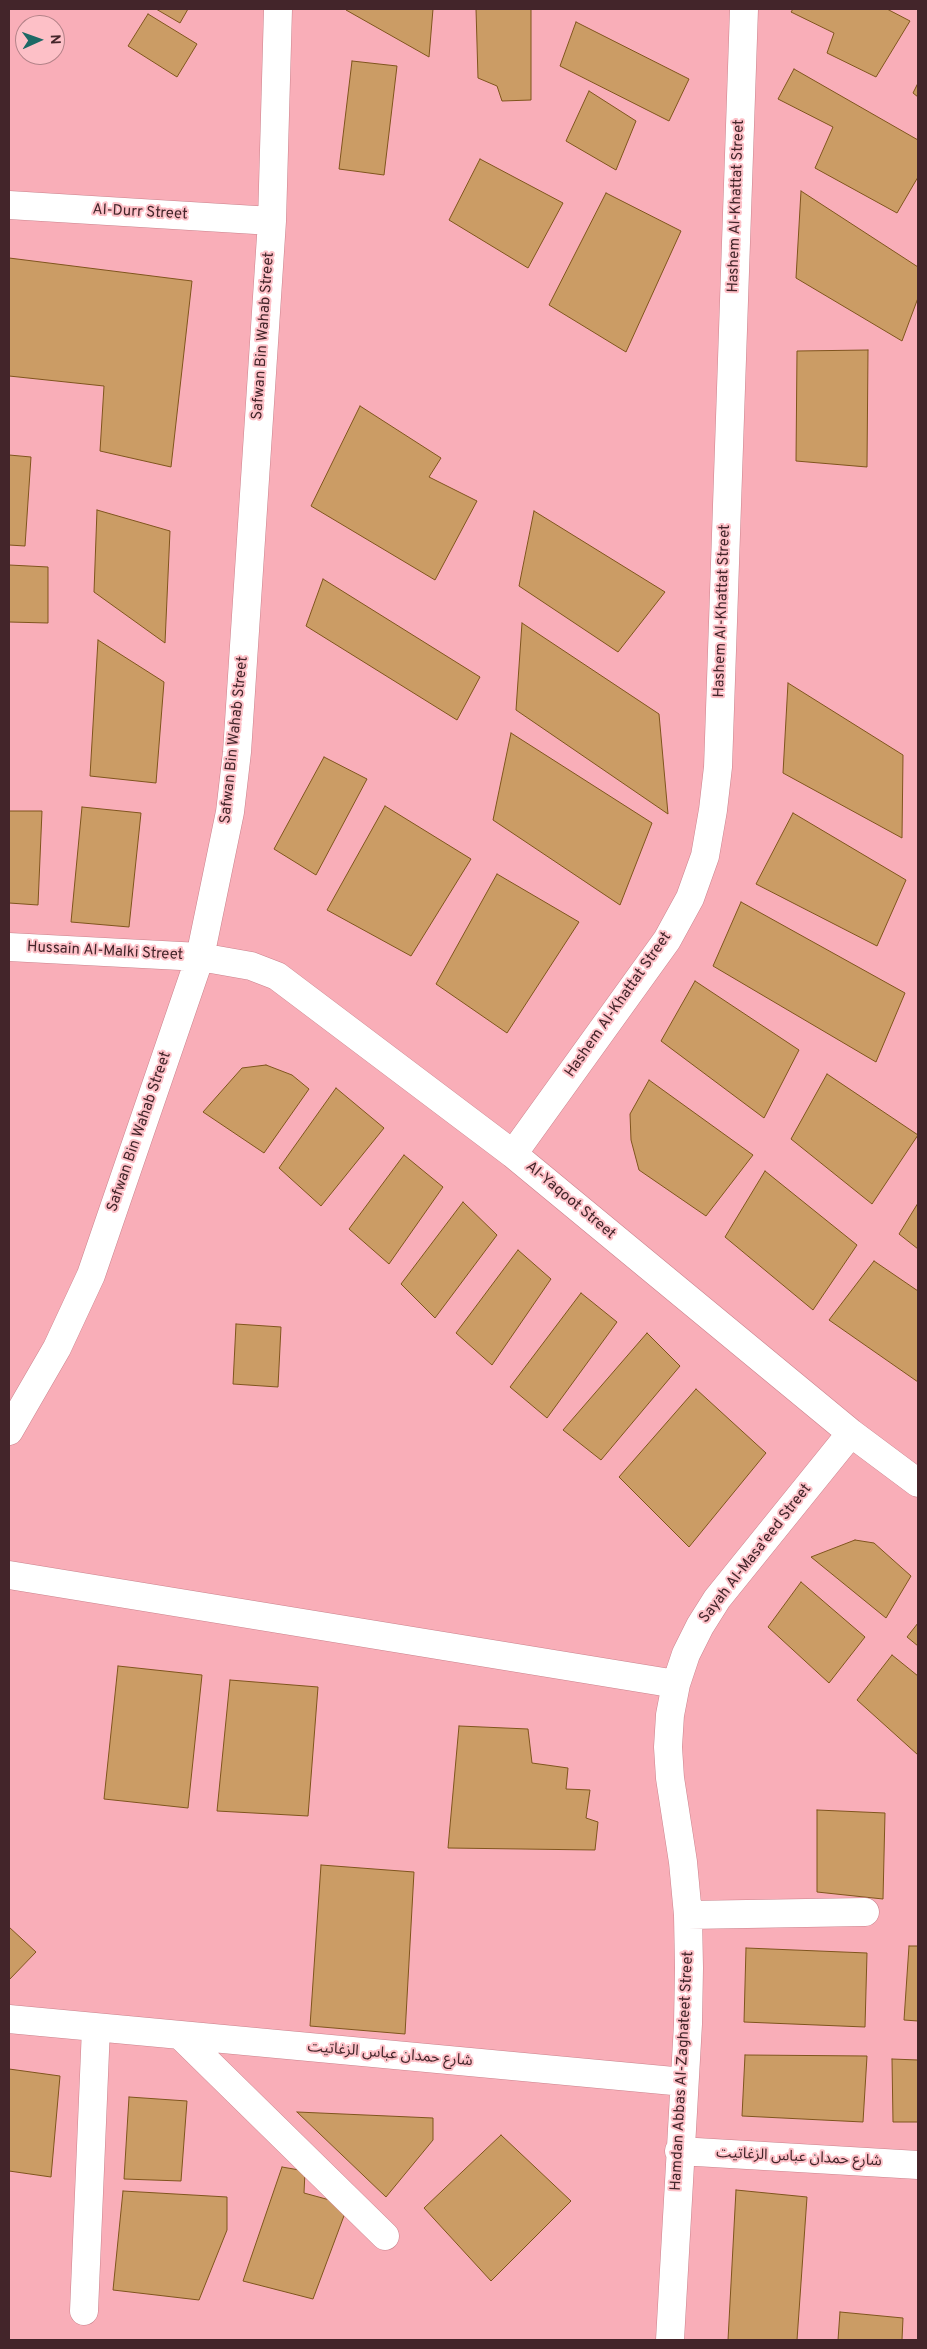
<!DOCTYPE html>
<meta charset="utf-8">
<style>
body{margin:0}
#map{position:relative;width:927px;height:2349px;overflow:hidden;background:#f9aeb8;font-family:Overpass,sans-serif}
canvas{display:block}
.frame{position:absolute;inset:0;border:10px solid #43252a;pointer-events:none}
.north{position:absolute;left:15px;top:15px;width:50px;height:50px;box-sizing:border-box;background:#fdc0c7;border:1px solid #b38288;border-radius:50%;rotate:88deg;font-size:14px;font-weight:700;line-height:20px;text-align:center;color:#43252a}
.north::after{content:'';display:block;margin:auto;width:18px;height:22px;background:#1d6966;clip-path:polygon(50% 0,100% 100%,50% 72%,0 100%)}
</style>
<div id="map">
<canvas width="927" height="2349"></canvas>
<div class="frame"></div>
<div class="north">N</div>
</div>
<script>
const ctx = document.querySelector('canvas').getContext('2d');
ctx.lineJoin = 'round';
function paint(path, color) {
  ctx.fillStyle = color;
  ctx.fill(path, 'evenodd');
}
function toPath(rows) {
  const path = new Path2D();
  for (const r of rows) {
    path.moveTo(r[0], r[1]);
    for (let i = 2; i < r.length; i += 2) path.lineTo(r[i], r[i + 1]);
  }
  return path;
}
function stroke(path, color, width, dash) {
  ctx.strokeStyle = color;
  ctx.lineWidth = width;
  ctx.lineCap = dash ? 'butt' : 'round';
  ctx.setLineDash(dash || []);
  ctx.stroke(path);
}
function drawText(font, color, halo, rows, align = 'center') {
  ctx.font = font + ' Overpass,"Noto Sans Arabic",sans-serif';
  ctx.lineWidth = 4;
  ctx.setLineDash([]);
  ctx.textBaseline = 'middle';
  ctx.strokeStyle = halo;
  ctx.fillStyle = color;
  for (const [text, x, y, turn = 0] of rows) {
    ctx.save();
    ctx.translate(x, y);
    ctx.rotate((+turn || 0) * Math.PI / 180);
    ctx.textAlign = isNaN(turn) ? turn : align;
    if (halo) ctx.strokeText(text, 0, 0);
    ctx.fillText(text, 0, 0);
    ctx.restore();
  }
}
const building = toPath([
 [156,9,188,9,180,23,156,9],
 [346,9,433,9,429,57,346,10,346,9],
 [476,9,531,9,531,100,502,101,497,86,478,78,476,9],
 [793,9,887,9,910,21,876,77,827,53,834,33,791,12,793,9],
 [148,14,197,44,177,77,128,46,148,14],
 [576,22,689,79,669,121,560,66,576,22],
 [352,61,397,66,384,175,339,169,352,61],
 [794,69,918,140,918,177,897,213,815,168,833,127,778,99,794,69],
 [918,83,918,97,913,93,918,83],
 [589,91,636,121,616,170,566,141,589,91],
 [480,159,563,203,528,268,449,220,480,159],
 [801,191,918,267,918,298,902,341,796,278,801,191],
 [606,193,681,231,626,352,549,305,606,193],
 [9,258,192,281,171,467,100,451,104,386,9,376,9,258],
 [868,350,867,467,796,461,797,351,868,350],
 [360,406,441,458,429,477,477,501,435,580,311,506,360,406],
 [9,455,31,457,25,546,9,545,9,455],
 [97,510,170,531,165,643,94,592,97,510],
 [534,511,665,592,618,652,519,586,534,511],
 [9,565,48,567,48,623,9,622,9,565],
 [323,579,480,677,457,720,306,626,323,579],
 [522,623,659,714,668,814,516,710,522,623],
 [98,640,164,682,156,783,90,776,98,640],
 [788,683,903,755,902,838,783,773,788,683],
 [511,733,652,823,620,905,493,820,511,733],
 [324,757,367,779,316,875,274,849,324,757],
 [385,806,471,859,411,956,327,910,385,806],
 [82,807,141,813,129,927,71,922,82,807],
 [9,811,42,811,38,905,9,903,9,811],
 [793,813,906,880,877,946,756,884,793,813],
 [497,874,579,922,507,1033,436,984,497,874],
 [741,902,905,993,876,1062,713,966,741,902],
 [695,981,799,1050,764,1118,661,1041,695,981],
 [266,1065,292,1075,309,1089,264,1153,203,1112,242,1068,266,1065],
 [827,1074,918,1135,872,1204,791,1139,827,1074],
 [649,1080,753,1155,706,1216,639,1170,631,1140,630,1114,649,1080],
 [336,1088,384,1128,321,1206,279,1168,336,1088],
 [404,1155,443,1187,389,1264,349,1229,404,1155],
 [765,1171,857,1245,813,1310,725,1237,765,1171],
 [463,1202,497,1235,435,1318,401,1284,463,1202],
 [918,1203,918,1249,899,1234,918,1203],
 [518,1250,551,1279,492,1365,456,1333,518,1250],
 [874,1261,918,1291,918,1382,829,1320,874,1261],
 [581,1293,617,1322,547,1418,510,1387,581,1293],
 [236,1324,281,1327,278,1387,233,1384,236,1324],
 [647,1333,680,1366,601,1460,563,1430,647,1333],
 [696,1389,766,1453,689,1547,619,1477,696,1389],
 [855,1540,874,1543,911,1576,886,1618,811,1557,855,1540],
 [801,1582,865,1637,829,1683,768,1627,801,1582],
 [918,1623,918,1646,907,1637,918,1623],
 [892,1655,918,1676,918,1755,857,1700,892,1655],
 [118,1666,202,1675,188,1808,104,1799,118,1666],
 [230,1680,318,1687,308,1816,217,1811,230,1680],
 [459,1726,528,1729,532,1763,568,1768,566,1789,590,1790,586,1818,598,1822,595,1850,448,1848,459,1726],
 [817,1810,885,1813,883,1899,817,1892,817,1810],
 [321,1865,414,1872,405,2034,310,2026,321,1865],
 [9,1927,36,1952,9,1980,9,1927],
 [909,1946,918,1946,918,2021,904,2020,909,1946],
 [746,1948,867,1953,865,2027,744,2022,746,1948],
 [745,2055,867,2056,863,2122,742,2116,745,2055],
 [892,2059,918,2060,918,2122,893,2122,892,2059],
 [9,2069,60,2076,51,2177,9,2171,9,2069],
 [129,2097,187,2101,181,2181,124,2179,129,2097],
 [297,2112,433,2118,433,2140,386,2197,297,2112],
 [501,2135,571,2201,491,2281,424,2208,501,2135],
 [282,2167,305,2171,304,2193,348,2205,313,2299,243,2281,282,2167],
 [736,2190,807,2197,797,2340,728,2340,736,2190],
 [123,2191,227,2197,227,2230,199,2300,113,2290,123,2191],
 [840,2312,903,2318,902,2340,838,2340,840,2312]
]);
const street = toPath([
 [9,205,272,221],
 [9,947,200,957,251,966,277,976,513,1154,851,1433,918,1483],
 [513,1154,667,940,690,898,705,856,713,810,718,767,744,9],
 [9,1431,57,1348,91,1275,200,957,230,812,237,752,272,221,278,9],
 [9,1575,676,1684],
 [688,1915,865,1912],
 [9,2019,684,2082],
 [180,2035,385,2236],
 [679,2151,918,2165],
 [84,2311,96,2028],
 [670,2340,688,2024,689,1968,688,1915,683,1862,670,1778,668,1747,670,1715,676,1684,686,1654,700,1626,717,1599,851,1433]
]);
const streetNames = [
 ["Hashem Al-Khattat Street",737,206,-88],
 ["Al-Durr Street",140,213,3],
 ["Safwan Bin Wahab Street",264,336,-86],
 ["Hashem Al-Khattat Street",723,611,-88],
 ["Safwan Bin Wahab Street",235,740,-84],
 ["Hussain Al-Malki Street",105,952,3],
 ["Hashem Al-Khattat Street",619,1005,-55],
 ["Safwan Bin Wahab Street",140,1132,-71],
 ["Al-Yaqoot Street",570,1201,40],
 ["Sayah Al-Masa'eed Street",756,1554,-52],
 ["شارع حمدان عباس الزغاتيت",390,2055,5],
 ["Hamdan Abbas Al-Zaghateet Street",683,2071,-87],
 ["شارع حمدان عباس الزغاتيت",799,2158,3]
];
paint(building, '#cb9c65');
stroke(building, '#7f551d', 1);
stroke(street, '#ca828c', 29);
stroke(street, '#fff', 28);
drawText('15px', '#43252a', '#fdc0c7', streetNames);
</script>
